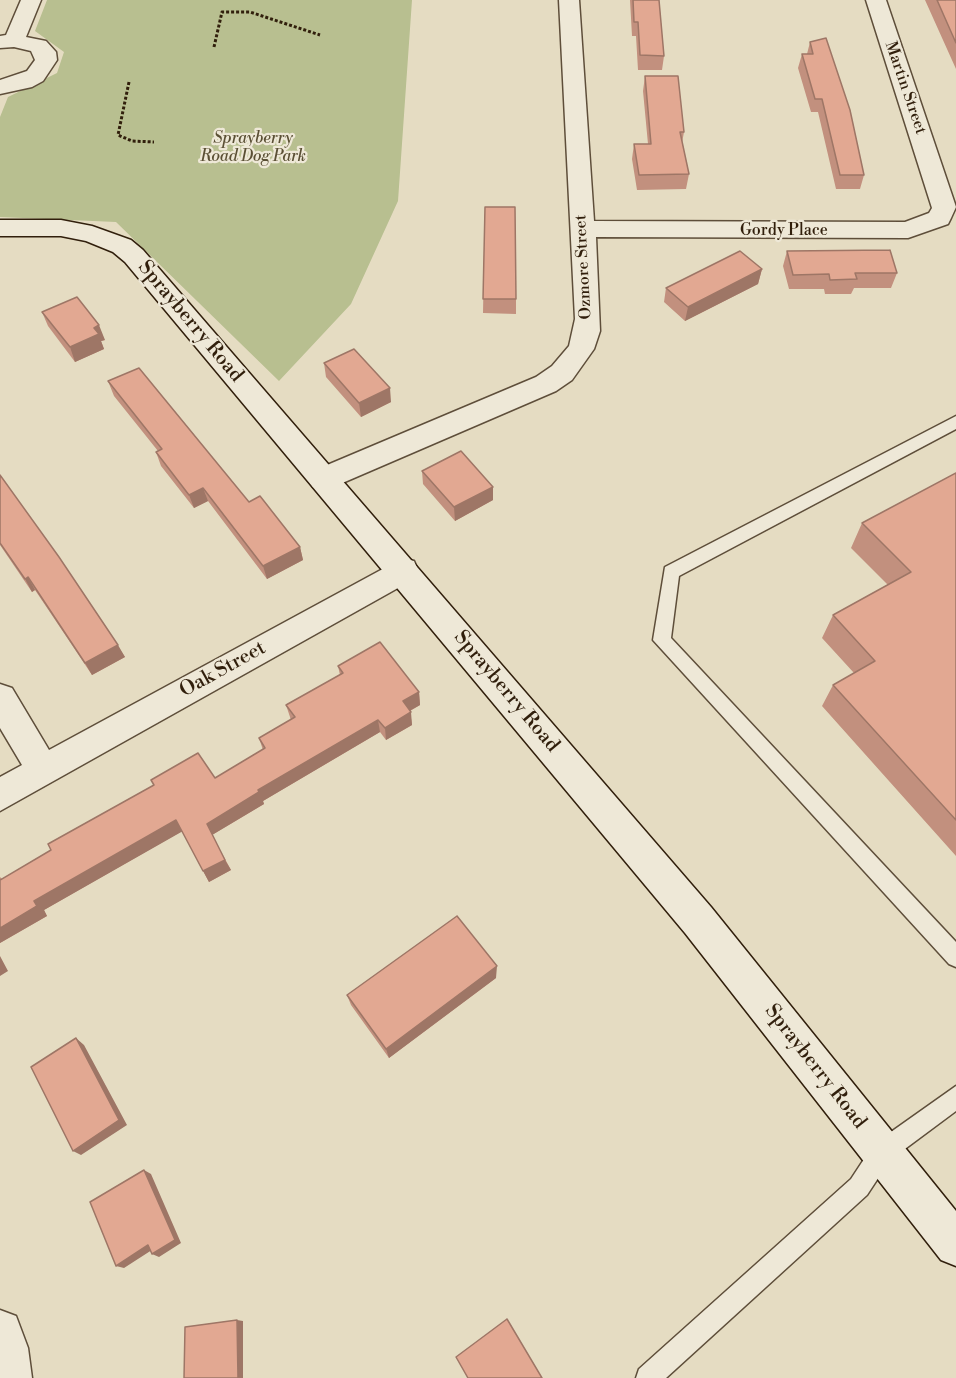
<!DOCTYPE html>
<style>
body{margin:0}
canvas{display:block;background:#e5dcc2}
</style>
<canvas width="956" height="1378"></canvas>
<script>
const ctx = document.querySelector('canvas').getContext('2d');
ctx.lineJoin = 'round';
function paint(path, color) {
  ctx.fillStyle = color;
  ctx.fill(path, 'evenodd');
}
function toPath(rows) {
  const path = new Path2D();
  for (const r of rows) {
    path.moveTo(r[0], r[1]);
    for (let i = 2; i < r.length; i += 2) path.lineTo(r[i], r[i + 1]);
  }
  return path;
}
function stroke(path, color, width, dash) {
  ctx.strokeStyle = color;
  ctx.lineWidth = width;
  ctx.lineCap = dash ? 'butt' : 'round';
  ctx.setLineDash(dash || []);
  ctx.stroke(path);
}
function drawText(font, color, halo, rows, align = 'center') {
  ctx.font = font + ' "Libre Bodoni",serif';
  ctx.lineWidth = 4.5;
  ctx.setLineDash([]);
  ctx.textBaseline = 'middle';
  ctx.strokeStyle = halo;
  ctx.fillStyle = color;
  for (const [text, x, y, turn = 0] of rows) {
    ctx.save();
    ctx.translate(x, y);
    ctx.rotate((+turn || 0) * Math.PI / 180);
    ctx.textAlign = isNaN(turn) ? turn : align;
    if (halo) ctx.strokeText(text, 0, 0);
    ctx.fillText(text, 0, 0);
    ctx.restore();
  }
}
const green = toPath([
 [47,0,412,0,398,201,351,304,279,381,116,222,0,217,0,117,8,97,57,73,64,52,35,31]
]);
const path = toPath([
 [214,47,222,12,250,12,320,35],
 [129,82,118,135,132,141,154,142]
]);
const lane = toPath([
 [956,416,956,429,679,576,671,638,956,942,956,967,949,964,653,640,665,567,956,416],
 [956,1086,956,1111,890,1160,867,1195,666,1378,636,1378,639,1369,851,1179,874,1144,956,1086]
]);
const street = toPath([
 [21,0,41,0,26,37,46,41,56,52,57,60,43,81,32,87,0,94,0,80,27,71,35,60,31,51,14,47,0,48,0,36,6,35,21,0],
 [559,0,579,0,594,221,905,222,929,213,932,208,866,0,886,0,956,207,951,218,948,224,908,238,596,237,600,331,594,349,572,380,556,391,333,487,323,490,313,487,308,479,313,471,536,377,552,366,569,346,575,319,559,0],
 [403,558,414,561,418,570,414,579,0,811,0,777,22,765,0,728,0,684,12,688,49,750,403,558],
 [0,1310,16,1316,28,1348,32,1378,0,1378,0,1310]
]);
const secondary = toPath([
 [0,220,61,220,92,226,131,240,143,250,711,907,956,1211,956,1266,941,1260,685,933,125,262,113,252,86,241,61,236,0,236,0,220]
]);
const wall = toPath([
 [630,0,659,0,664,56,662,70,638,70,636,36,632,36],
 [925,0,956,0,956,69],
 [810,42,864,175,860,189,836,189,818,112,811,112,798,68,802,54,807,54],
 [645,76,684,132,682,143,689,174,686,189,637,190,632,159,634,144,648,144,643,91],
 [485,207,516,299,516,314,483,313],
 [787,251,897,273,891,288,854,288,851,294,825,294,824,289,789,289,783,266],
 [762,269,758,284,685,321,664,302,666,288],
 [42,312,105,340,101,341,104,349,75,362,48,326],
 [324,363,391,402,361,417,326,377],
 [108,381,249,502,300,547,303,560,267,579,208,501,194,508,161,466,156,452,158,451,114,396],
 [422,471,493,487,493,500,455,521,423,484],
 [956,473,956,856,822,706,833,685,854,673,822,638,833,615,888,585,851,548,862,523],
 [0,475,125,657,92,675,35,590,32,592,0,545],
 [338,666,419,692,420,705,410,711,412,725,386,740,380,732,263,801,264,804,212,835,231,870,209,882,182,831,44,910,47,916,0,943,0,877,2,879,215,778,263,750,259,738,291,720,286,705,340,675],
 [496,978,389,1058,351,1005,347,995]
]);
const shadedWall = toPath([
 [762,269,758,284,685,321,688,307],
 [99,325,105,340,101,341,104,349,75,362,70,347,94,328],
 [390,388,391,402,361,417,359,403],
 [493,487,493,500,455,521,454,507],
 [203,488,208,501,194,508,189,495],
 [300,547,303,560,267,579,263,566],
 [28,577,35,590,32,592,25,579],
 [118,645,125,657,92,675,85,663],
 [419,692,420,705,404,714,403,701],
 [411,712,412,725,386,740,385,728],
 [378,720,380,732,263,801,264,804,212,835,207,824,258,790],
 [176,820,183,831,44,910,47,916,0,943,0,928,34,901],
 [225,860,231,870,209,882,203,871],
 [0,956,8,971,0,976],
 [497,966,496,978,389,1058,386,1049],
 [76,1038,84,1045,127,1125,81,1155,73,1151],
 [144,1170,151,1174,181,1243,159,1257,152,1254],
 [148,1245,155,1248,124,1268,116,1266],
 [237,1320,243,1321,243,1378,238,1378]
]);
const building = toPath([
 [633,0,659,0,664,56,640,55,638,22,634,22,633,0],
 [937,0,956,0,956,43,937,0],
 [826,38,850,110,864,175,840,175,822,99,815,99,802,54,813,54,810,42,826,38],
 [645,76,678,76,684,132,680,132,689,174,639,175,634,144,651,144,645,76],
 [485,207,515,207,516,299,483,299,485,207],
 [890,250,897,273,855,273,857,279,830,280,829,274,793,275,787,251,890,250],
 [740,251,762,269,688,307,666,288,740,251],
 [77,297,99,325,94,328,99,334,70,347,42,312,77,297],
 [354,349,390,388,359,403,324,363,354,349],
 [139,368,249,502,260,496,300,547,263,566,203,488,189,495,156,452,162,449,108,381,139,368],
 [461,451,493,487,454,507,422,471,461,451],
 [956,473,956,820,833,685,875,661,833,615,911,572,862,523,956,473],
 [0,475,59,557,118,645,85,663,28,577,25,579,0,543,0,475],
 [380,642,419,692,403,701,411,712,385,728,378,720,258,790,259,792,207,824,225,860,203,871,176,820,34,901,37,906,0,928,0,880,51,850,48,844,154,785,151,780,198,753,215,778,265,748,259,738,295,717,286,705,343,673,338,666,380,642],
 [457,916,497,966,386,1049,347,995,457,916],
 [76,1038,119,1120,73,1151,31,1067,76,1038],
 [144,1170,175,1240,152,1254,148,1245,116,1266,90,1202,144,1170],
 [507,1319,542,1378,468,1378,456,1357,507,1319],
 [237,1320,238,1378,184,1378,185,1327,237,1320]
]);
const farStreetnames = [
 ["Martin Street",905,88,71],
 ["Gordy Place",784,231],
 ["Ozmore Street",584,267,-93]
];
const farParknames = [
 ["Sprayberry",253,139],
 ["Road Dog Park",253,157]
];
const streetNames = [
 ["Sprayberry Road",190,322,50],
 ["Oak Street",223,670,-29],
 ["Sprayberry Road",506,692,50],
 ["Sprayberry Road",815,1067,52]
];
paint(green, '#b8bf90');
stroke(lane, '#5e4e3a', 3);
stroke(street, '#5e4e3a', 3);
stroke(secondary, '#311f0c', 3);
stroke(path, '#311f0c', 3, [3, 2]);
paint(lane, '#eee8d7');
paint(street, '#eee8d7');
paint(secondary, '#eee8d7');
paint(wall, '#c2907e');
paint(shadedWall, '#9e7666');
paint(building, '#e2a892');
stroke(building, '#9e7666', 1.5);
drawText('16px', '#311f0c', '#eee8d7', farStreetnames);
drawText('italic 16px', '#5a4f34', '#eee8d7', farParknames);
drawText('20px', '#311f0c', '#eee8d7', streetNames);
</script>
